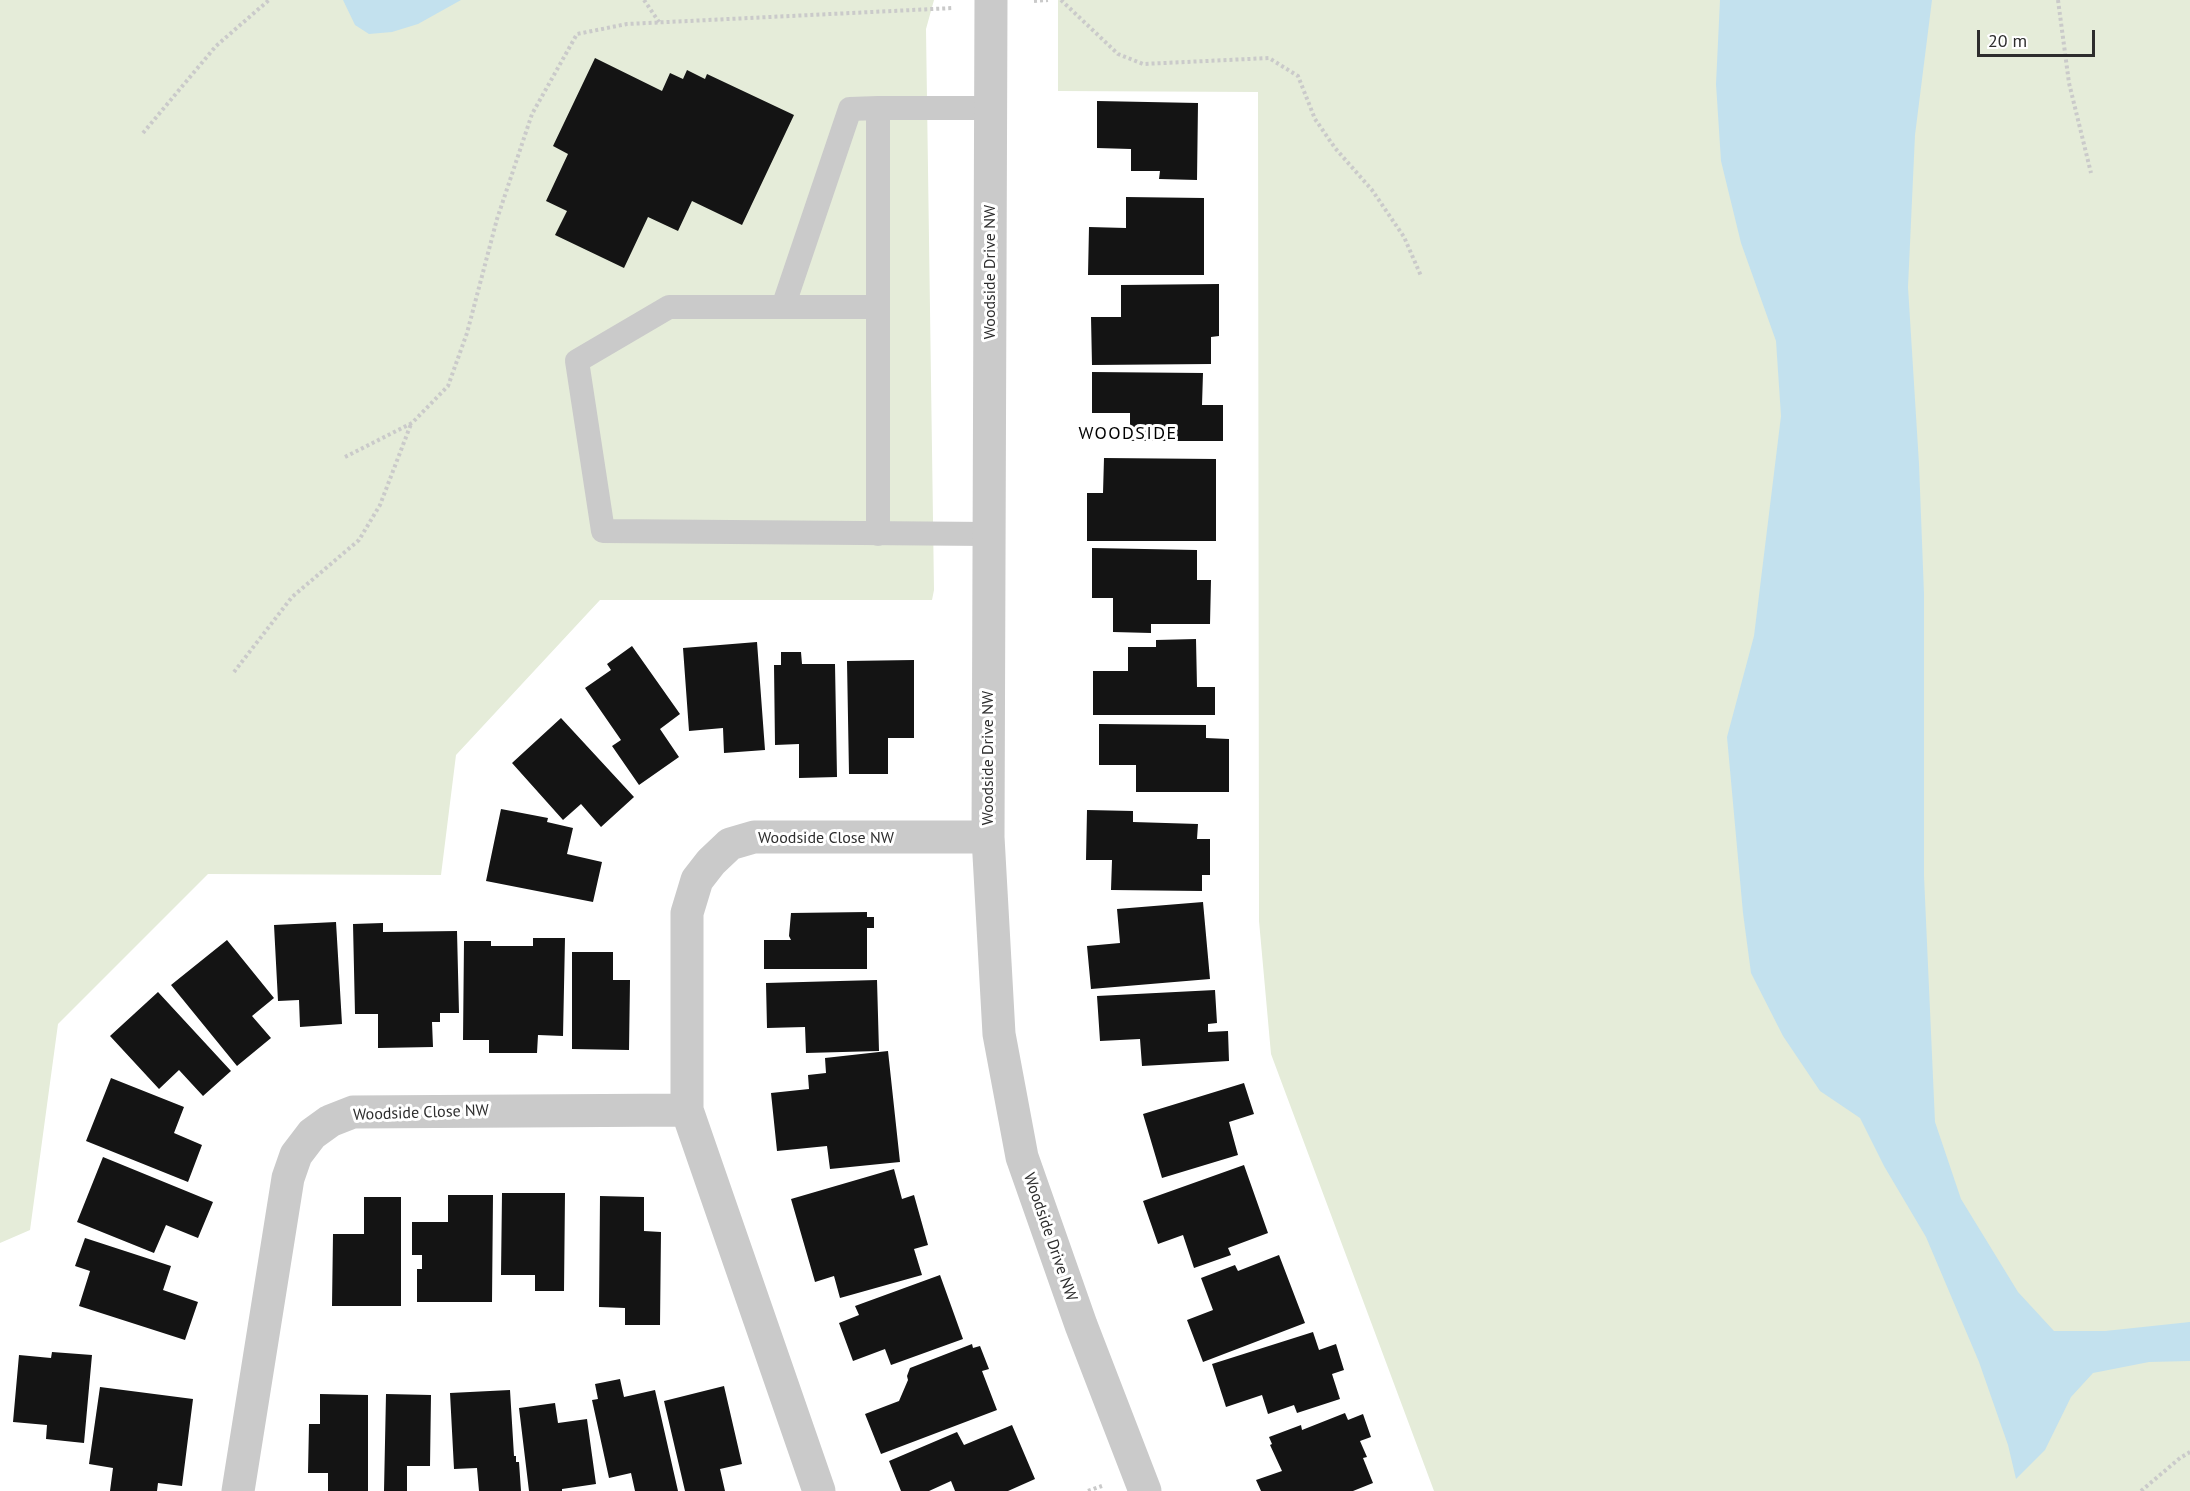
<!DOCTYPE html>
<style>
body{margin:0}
#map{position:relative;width:2190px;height:1491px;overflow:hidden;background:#fff;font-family:"PT Sans",sans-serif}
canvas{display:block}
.scale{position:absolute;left:1977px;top:30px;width:118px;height:27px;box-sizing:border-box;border:3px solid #2d2d2d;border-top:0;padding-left:8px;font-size:18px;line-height:21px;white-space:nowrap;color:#2d2d2d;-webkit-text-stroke:4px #fff;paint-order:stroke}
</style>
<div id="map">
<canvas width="2190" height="1491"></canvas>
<div class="scale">20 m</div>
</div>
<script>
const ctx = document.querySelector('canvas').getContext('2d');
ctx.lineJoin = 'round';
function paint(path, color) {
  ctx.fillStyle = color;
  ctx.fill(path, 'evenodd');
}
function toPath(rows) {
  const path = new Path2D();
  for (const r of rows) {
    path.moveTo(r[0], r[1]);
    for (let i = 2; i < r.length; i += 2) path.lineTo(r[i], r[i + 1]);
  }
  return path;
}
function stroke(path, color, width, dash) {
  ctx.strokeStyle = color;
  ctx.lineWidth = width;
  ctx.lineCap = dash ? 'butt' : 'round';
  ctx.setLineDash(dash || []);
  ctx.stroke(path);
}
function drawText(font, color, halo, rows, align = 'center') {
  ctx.font = font + ' "PT Sans",sans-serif';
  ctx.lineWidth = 6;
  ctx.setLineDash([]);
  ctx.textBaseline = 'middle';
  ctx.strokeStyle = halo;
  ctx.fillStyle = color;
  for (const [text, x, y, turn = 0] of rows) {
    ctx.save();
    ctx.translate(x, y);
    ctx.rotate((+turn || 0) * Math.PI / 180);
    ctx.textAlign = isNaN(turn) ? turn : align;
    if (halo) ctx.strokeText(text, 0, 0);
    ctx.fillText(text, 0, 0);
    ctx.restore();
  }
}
const green = toPath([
 [0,0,934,0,926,29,934,590,932,600,600,600,456,755,441,875,208,874,58,1024,30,1230,0,1243],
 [1058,0,2190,0,2190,1491,1434,1491,1271,1054,1259,921,1258,92,1058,91]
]);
const water = toPath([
 [343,0,461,0,418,24,392,32,369,34,355,25],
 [1720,0,1932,0,1915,135,1908,287,1919,464,1924,594,1924,876,1935,1122,1961,1199,2018,1292,2054,1331,2105,1331,2190,1322,2190,1361,2149,1362,2093,1373,2071,1397,2045,1450,2016,1479,2008,1445,1979,1362,1926,1237,1884,1166,1860,1118,1820,1091,1783,1036,1751,973,1743,913,1727,737,1754,636,1781,416,1776,341,1741,243,1721,161,1716,84]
]);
const building = toPath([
 [595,58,662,91,670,73,683,79,687,70,705,79,707,74,794,115,742,225,692,201,678,231,648,217,624,268,555,235,567,211,546,201,568,154,553,146],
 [1097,101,1198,103,1197,180,1159,179,1160,171,1131,171,1131,149,1097,148],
 [1126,197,1204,198,1204,275,1088,275,1089,227,1126,228],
 [1219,284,1219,336,1211,337,1211,364,1092,365,1091,317,1121,317,1121,285],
 [1092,372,1203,373,1202,405,1223,405,1223,441,1130,441,1130,413,1092,413],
 [1104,458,1216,459,1216,541,1087,541,1087,493,1103,493],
 [1092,548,1197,550,1197,580,1211,580,1210,624,1151,624,1151,633,1113,632,1113,598,1092,598],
 [1196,639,1197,687,1215,687,1215,715,1093,715,1093,671,1128,671,1128,647,1156,647,1156,640],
 [757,642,765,750,724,753,723,728,689,731,683,648],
 [632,646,680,714,660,729,679,757,639,785,612,746,621,740,585,688,611,670,607,664],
 [781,652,801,652,802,664,835,664,837,777,799,778,799,744,775,745,774,665,781,665],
 [914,660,914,738,888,738,888,774,849,774,847,661],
 [561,718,634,797,601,827,581,804,563,820,512,763],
 [1099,724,1206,725,1206,738,1229,739,1229,792,1136,792,1136,765,1099,765],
 [501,809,548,818,547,822,573,828,567,854,602,862,593,902,486,881],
 [1087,810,1133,811,1133,822,1198,824,1197,839,1210,839,1210,875,1202,875,1202,891,1111,890,1112,860,1086,860],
 [1203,902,1210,979,1091,989,1087,946,1120,943,1117,909],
 [867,912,867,917,874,917,874,928,867,928,867,969,764,969,764,940,791,940,789,936,791,913],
 [336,922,342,1024,300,1027,299,1000,278,1001,274,925],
 [383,923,383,932,457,931,459,1013,440,1013,440,1022,432,1022,433,1047,378,1048,378,1014,355,1014,353,924],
 [533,938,565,938,563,1036,538,1035,537,1053,489,1053,489,1040,463,1040,464,941,491,941,491,946,533,946],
 [227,940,274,998,252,1016,271,1038,237,1066,171,985],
 [572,952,613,952,613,980,630,980,629,1050,572,1049],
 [877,980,879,1051,806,1053,805,1027,767,1028,766,983],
 [1215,990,1217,1023,1208,1024,1208,1032,1228,1031,1229,1061,1142,1066,1140,1039,1100,1041,1097,996],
 [158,992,231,1071,203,1096,179,1070,159,1089,110,1036],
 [888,1051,900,1162,830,1169,827,1146,777,1151,771,1093,809,1089,808,1075,826,1073,825,1058],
 [111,1078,184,1107,174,1133,202,1145,188,1182,86,1141],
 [1244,1083,1254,1114,1229,1122,1238,1155,1162,1178,1143,1114],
 [103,1157,213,1202,198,1238,166,1225,154,1253,77,1222],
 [1244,1165,1268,1233,1228,1248,1231,1255,1194,1268,1183,1235,1158,1244,1143,1201],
 [894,1169,902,1199,914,1195,928,1245,914,1249,922,1275,840,1298,834,1276,815,1282,791,1199],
 [502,1193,565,1193,564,1291,535,1291,535,1275,501,1275],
 [448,1195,493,1195,492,1302,417,1302,417,1269,422,1269,422,1255,412,1255,412,1222,448,1222],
 [600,1196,644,1197,644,1231,661,1232,660,1325,625,1325,625,1308,599,1307],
 [364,1197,401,1197,401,1306,332,1306,333,1234,364,1234],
 [85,1238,171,1266,163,1290,198,1302,185,1340,79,1306,90,1271,75,1266],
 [1279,1255,1305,1323,1203,1362,1187,1320,1213,1310,1201,1278,1235,1265,1238,1271],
 [940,1275,963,1339,891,1365,885,1349,853,1361,839,1323,859,1315,855,1306],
 [1313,1332,1319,1350,1336,1344,1344,1370,1332,1374,1340,1399,1297,1413,1294,1405,1268,1414,1262,1395,1226,1407,1212,1364],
 [972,1344,973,1348,980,1346,989,1369,982,1371,997,1410,881,1454,865,1414,899,1401,908,1380,907,1376,910,1368],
 [52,1352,92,1355,84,1443,46,1439,47,1425,13,1422,19,1355,51,1358],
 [620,1379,624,1397,655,1390,678,1491,635,1491,631,1473,609,1478,592,1400,598,1399,595,1384],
 [724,1386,742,1464,720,1469,725,1491,685,1491,664,1401],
 [100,1387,193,1399,182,1486,158,1483,157,1491,110,1491,113,1468,89,1464],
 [510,1390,514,1456,516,1456,516,1462,519,1462,521,1491,479,1491,477,1468,454,1469,450,1393],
 [320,1394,368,1395,368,1491,328,1491,328,1473,308,1473,309,1424,320,1424],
 [386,1394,431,1395,430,1466,407,1466,407,1491,384,1491],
 [555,1403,558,1423,587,1419,596,1484,562,1489,562,1491,529,1491,519,1408],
 [1345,1413,1348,1420,1363,1414,1371,1437,1360,1441,1367,1457,1363,1458,1373,1483,1353,1491,1261,1491,1256,1480,1282,1471,1270,1445,1272,1444,1269,1437,1301,1425,1302,1430],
 [1012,1425,1035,1479,1008,1491,955,1491,951,1481,929,1491,901,1491,889,1461,957,1432,964,1445]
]);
const path = toPath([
 [644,0,659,22],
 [1061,0,1118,54,1143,64,1269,58,1298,76,1315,119,1335,148,1372,190,1404,237,1421,276],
 [2058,0,2069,83,2091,173],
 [1034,1,1048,0],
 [143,133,216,46,269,0],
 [345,457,412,423,448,386,467,333,497,219,532,114,577,34,627,24,953,8],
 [234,672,292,597,359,540,380,505,411,424],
 [1088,1491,1102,1486],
 [2141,1491,2180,1458,2190,1452]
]);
const service = toPath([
 [783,307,850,109,878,108],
 [878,307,669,307,577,361,603,531,989,534],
 [878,534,878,108,990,108]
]);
const minor = toPath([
 [991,0,988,837,999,1034,1022,1157,1081,1325,1145,1491],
 [238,1491,288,1178,296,1155,312,1134,330,1121,353,1112,687,1110],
 [819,1491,687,1110,687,913,697,880,711,862,730,844,754,837,988,837]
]);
const streetNames = [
 ["Woodside Drive NW",990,272,-90],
 ["Woodside Drive NW",988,758,-90],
 ["Woodside Close NW",826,838],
 ["Woodside Close NW",421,1113,-2],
 ["Woodside Drive NW",1050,1237,71]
];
const neighbourhoodNames = [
 ["WOODSIDE",1128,434]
];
paint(green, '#e5ecd9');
paint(water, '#c3e1ee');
paint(building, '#141414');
stroke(path, '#cacaca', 4, [3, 3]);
stroke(service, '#cacaca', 24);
stroke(minor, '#cacaca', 33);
drawText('16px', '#2d2d2d', '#fff', streetNames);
ctx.letterSpacing = '1.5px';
drawText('18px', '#000', '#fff', neighbourhoodNames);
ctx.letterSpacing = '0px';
</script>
